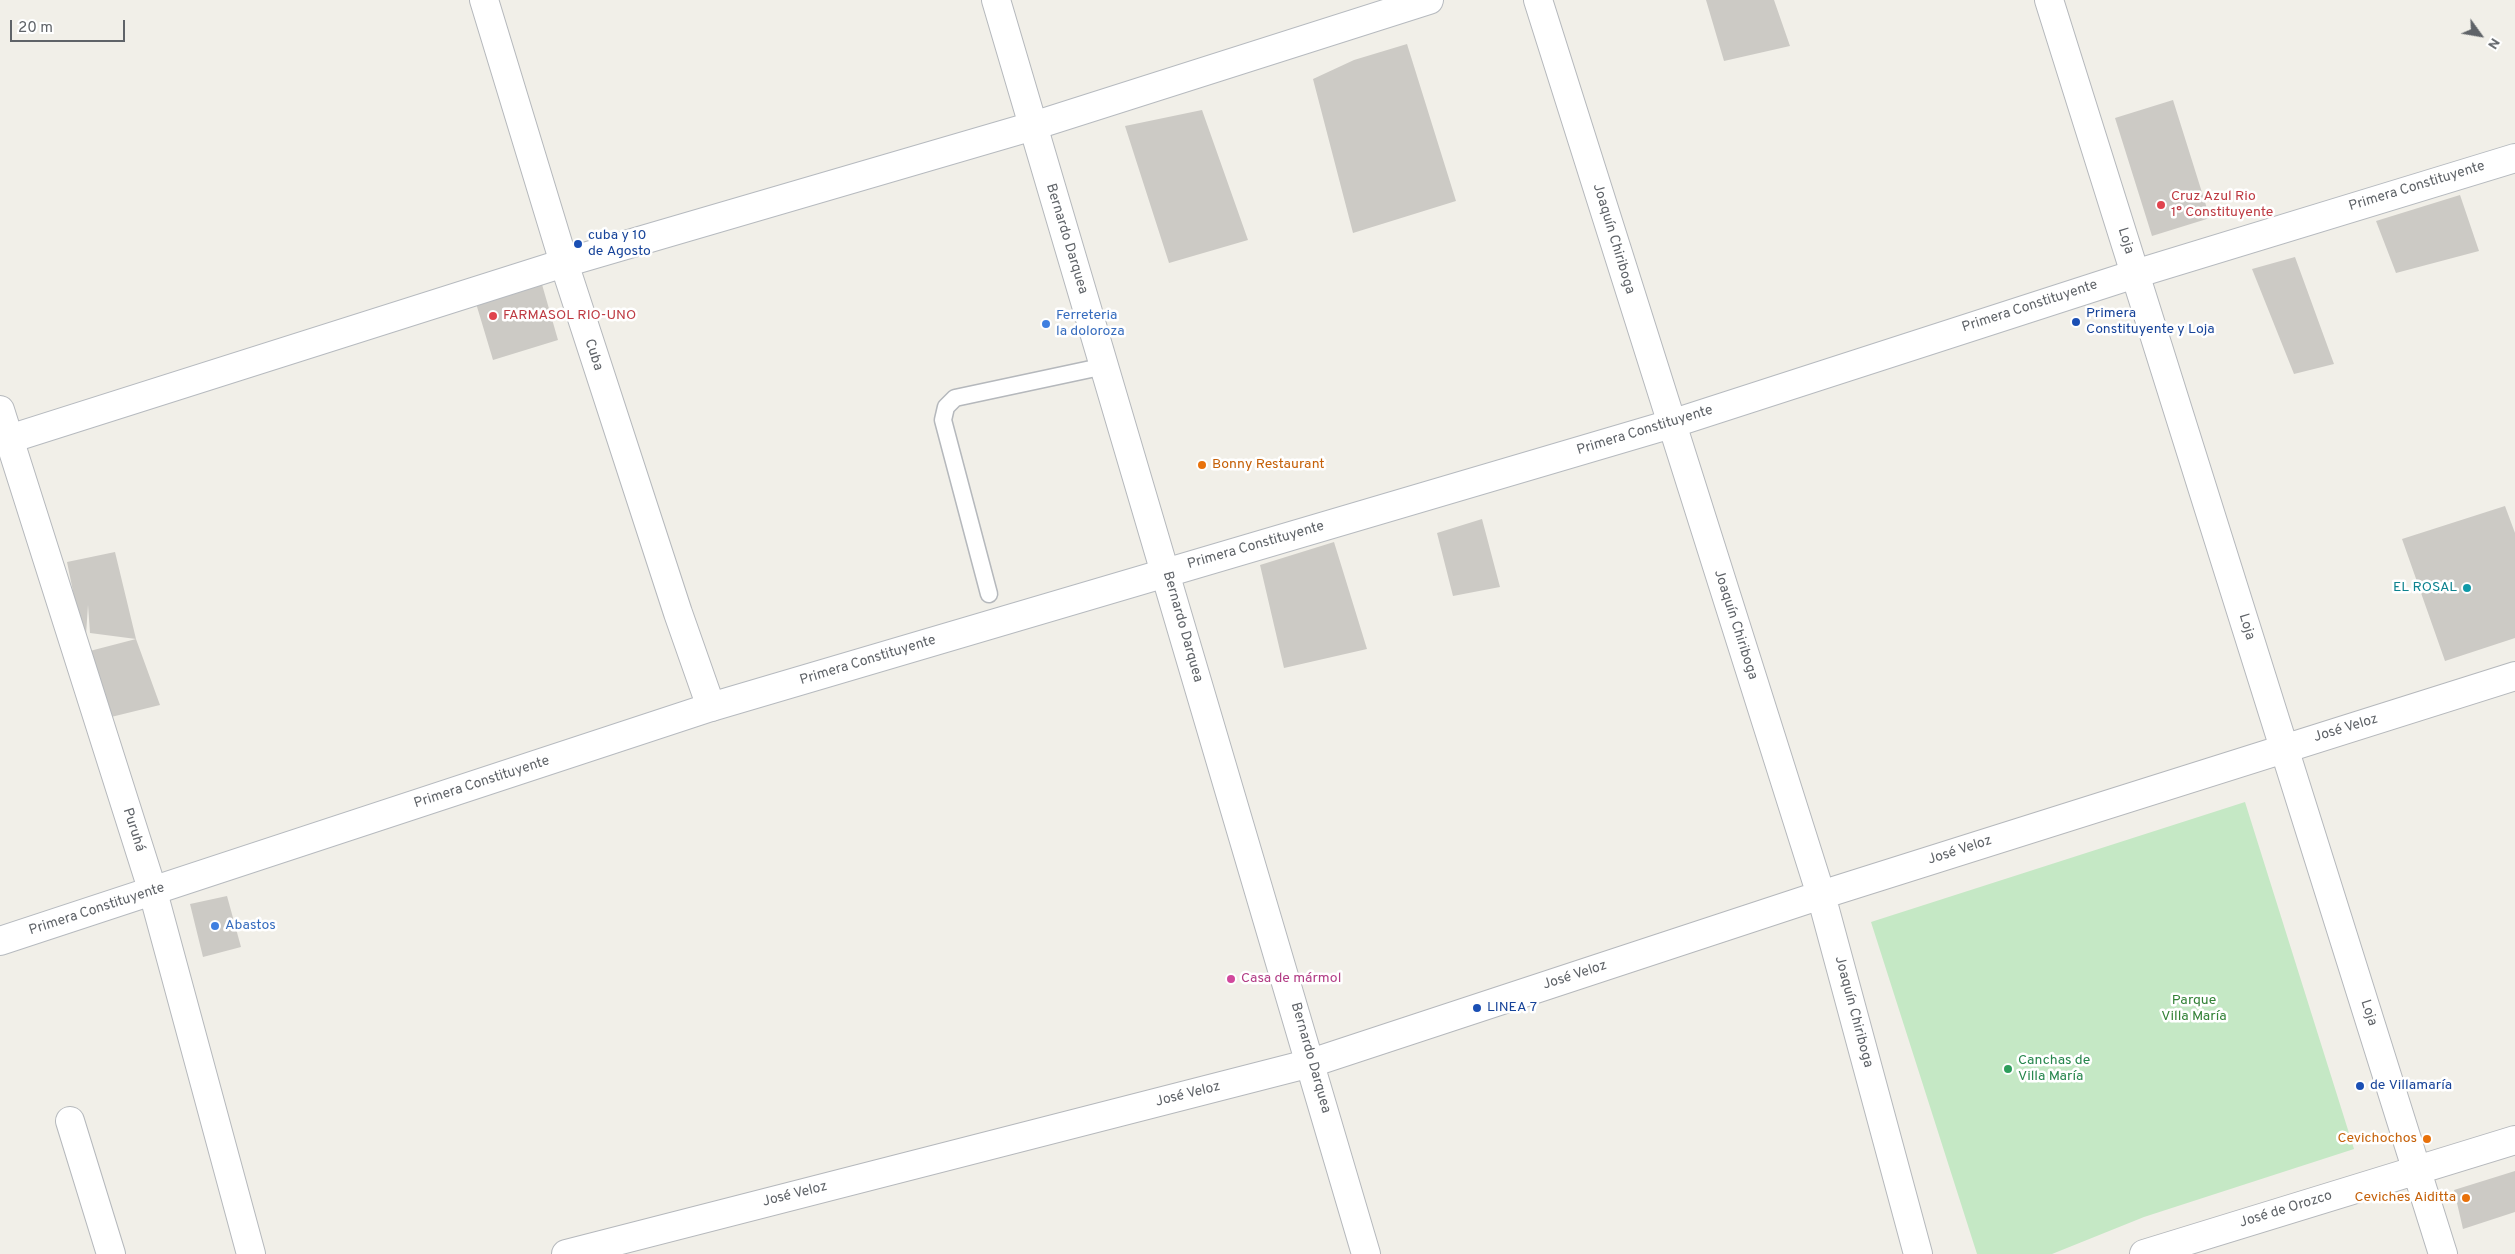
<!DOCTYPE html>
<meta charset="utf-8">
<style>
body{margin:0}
#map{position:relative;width:2515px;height:1254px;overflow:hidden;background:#f1efe8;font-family:Overpass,sans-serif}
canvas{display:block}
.north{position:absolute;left:2455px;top:10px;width:50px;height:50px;-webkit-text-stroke:4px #fff;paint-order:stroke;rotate:122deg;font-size:14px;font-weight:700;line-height:20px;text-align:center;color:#5f6368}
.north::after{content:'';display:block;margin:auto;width:18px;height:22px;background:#5f6368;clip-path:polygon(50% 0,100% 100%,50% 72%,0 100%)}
.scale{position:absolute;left:10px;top:20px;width:115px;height:22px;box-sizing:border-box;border:2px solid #5f6368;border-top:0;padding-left:6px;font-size:15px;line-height:18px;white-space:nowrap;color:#5f6368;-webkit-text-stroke:4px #fff;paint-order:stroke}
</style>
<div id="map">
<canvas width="2515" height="1254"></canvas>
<div class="north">N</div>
<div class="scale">20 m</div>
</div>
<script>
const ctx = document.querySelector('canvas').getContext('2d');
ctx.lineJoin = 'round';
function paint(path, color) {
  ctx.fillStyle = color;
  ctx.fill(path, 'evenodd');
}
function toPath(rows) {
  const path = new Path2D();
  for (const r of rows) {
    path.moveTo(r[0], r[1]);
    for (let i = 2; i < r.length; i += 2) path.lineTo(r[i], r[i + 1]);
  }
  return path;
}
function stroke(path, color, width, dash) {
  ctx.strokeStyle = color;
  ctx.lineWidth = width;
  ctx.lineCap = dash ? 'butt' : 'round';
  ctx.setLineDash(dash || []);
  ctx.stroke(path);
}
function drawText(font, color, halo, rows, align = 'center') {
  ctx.font = font + ' Overpass,sans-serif';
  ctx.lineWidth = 5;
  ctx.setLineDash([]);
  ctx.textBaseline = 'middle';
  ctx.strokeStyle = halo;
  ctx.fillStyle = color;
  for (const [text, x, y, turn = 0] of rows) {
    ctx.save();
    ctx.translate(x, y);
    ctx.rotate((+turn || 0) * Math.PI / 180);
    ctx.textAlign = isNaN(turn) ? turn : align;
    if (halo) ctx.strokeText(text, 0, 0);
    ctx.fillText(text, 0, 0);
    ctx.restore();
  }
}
const green = toPath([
 [2245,802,2354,1149,2144,1217,2052,1254,1977,1254,1871,922]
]);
const building = toPath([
 [1706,0,1774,0,1790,46,1724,61],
 [1407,44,1456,201,1353,233,1313,79,1354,60],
 [2173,100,2210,218,2152,236,2115,118],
 [1202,110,1248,240,1169,263,1125,126],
 [2460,195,2479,251,2396,273,2376,221],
 [2295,257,2334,364,2294,374,2252,269],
 [541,281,558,340,493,360,475,300],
 [2505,506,2515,533,2515,638,2445,661,2402,539],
 [1482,519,1500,587,1453,596,1437,533],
 [1334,542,1367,649,1284,668,1260,565],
 [115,552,136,639,90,633,88,605,85,650,67,562],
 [136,639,160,705,107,718,86,652],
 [227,896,241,947,203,957,190,904],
 [2515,1171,2515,1212,2463,1229,2454,1190]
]);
const service = toPath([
 [989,594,943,420,946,407,955,398,1105,366]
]);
const minor = toPath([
 [484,0,564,263,678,613,711,707],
 [996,0,1366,1254],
 [1538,0,1821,895,1918,1254],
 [2049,0,2443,1254],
 [70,1121,111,1254],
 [566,1254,1311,1063,1821,895,2515,676],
 [2144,1254,2515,1140]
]);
const tertiary = toPath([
 [0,410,153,892,251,1254]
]);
const secondary = toPath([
 [0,442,564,263,1033,126,1429,0],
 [0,941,711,707,1671,424,2135,274,2515,158]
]);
const markers = [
 [2161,205,5,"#e0444e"],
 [578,244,5,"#1a4fb4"],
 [493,316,5,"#e0444e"],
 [2076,322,5,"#1a4fb4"],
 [1046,324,5,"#3f7fe0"],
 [1202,465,5,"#e8710a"],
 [2467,588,5,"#0f9aa8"],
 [215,926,5,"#3f7fe0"],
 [1231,979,5,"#d1479c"],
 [1477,1008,5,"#1a4fb4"],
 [2008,1069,5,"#2e9e5b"],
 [2360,1086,5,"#1a4fb4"],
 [2427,1139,5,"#e8710a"],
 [2466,1198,5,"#e8710a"]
];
const streetNames = [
 ["Primera Constituyente",2417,187,-17],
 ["Bernardo Darquea",1066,239,73],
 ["Joaquín Chiriboga",1613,239,73],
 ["Loja",2125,241,73],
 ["Primera Constituyente",2030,307,-18],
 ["Cuba",593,355,72],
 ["Primera Constituyente",1645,431,-17],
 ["Primera Constituyente",1256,546,-16],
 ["Joaquín Chiriboga",1735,625,72],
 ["Bernardo Darquea",1182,627,74],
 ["Loja",2246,627,73],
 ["Primera Constituyente",868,661,-17],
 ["José Veloz",2346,729,-17],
 ["Primera Constituyente",482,783,-18],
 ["Puruhá",133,830,72],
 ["José Veloz",1960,851,-18],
 ["Primera Constituyente",97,910,-18],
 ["José Veloz",1575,976,-18],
 ["Joaquín Chiriboga",1853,1012,75],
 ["Loja",2368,1013,72],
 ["Bernardo Darquea",1310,1058,74],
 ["José Veloz",1188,1095,-14],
 ["José Veloz",795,1195,-14],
 ["José de Orozco",2286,1210,-17]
];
const healthNames = [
 ["Cruz Azul Rio",2171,197],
 ["1° Constituyente",2171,213],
 ["FARMASOL RIO-UNO",503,316]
];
const transitNames = [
 ["cuba y 10",588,236],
 ["de Agosto",588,252],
 ["Primera",2086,314],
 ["Constituyente y Loja",2086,330],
 ["LINEA 7",1487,1008],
 ["de Villamaría",2370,1086]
];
const shopNames = [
 ["Ferreteria",1056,316],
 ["la doloroza",1056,332],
 ["Abastos",225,926]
];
const foodNames = [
 ["Bonny Restaurant",1212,465,"left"],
 ["Cevichochos",2417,1139],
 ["Ceviches Aiditta",2456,1198]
];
const cultureNames = [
 ["EL ROSAL",2457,588]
];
const hotelNames = [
 ["Casa de mármol",1241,979]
];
const parkNames = [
 ["Parque",2194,1001],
 ["Villa María",2194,1017]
];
const leisureNames = [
 ["Canchas de",2018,1061],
 ["Villa María",2018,1077]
];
paint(green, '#c5e8c5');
paint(building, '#cccac5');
stroke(service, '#b5b8bc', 19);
stroke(minor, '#b5b8bc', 30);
stroke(tertiary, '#b5b8bc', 30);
stroke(secondary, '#b6babf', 30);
stroke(service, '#fff', 16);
stroke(minor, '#fff', 28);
stroke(tertiary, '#fff', 28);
stroke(secondary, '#fff', 28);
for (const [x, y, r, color] of markers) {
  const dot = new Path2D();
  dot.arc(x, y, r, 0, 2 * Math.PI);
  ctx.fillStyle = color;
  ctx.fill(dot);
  stroke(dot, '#fff', 2);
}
drawText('14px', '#5f6368', '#fff', streetNames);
drawText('14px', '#be3a42', '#fff', healthNames, 'left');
drawText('14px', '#164399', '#fff', transitNames, 'left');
drawText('14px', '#366cbe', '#fff', shopNames, 'left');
drawText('14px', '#c56008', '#fff', foodNames, 'right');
drawText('14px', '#0d838f', '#fff', cultureNames, 'right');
drawText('14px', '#b23c85', '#fff', hotelNames, 'left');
drawText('14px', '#348238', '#fff', parkNames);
drawText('14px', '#27864d', '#fff', leisureNames, 'left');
</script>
